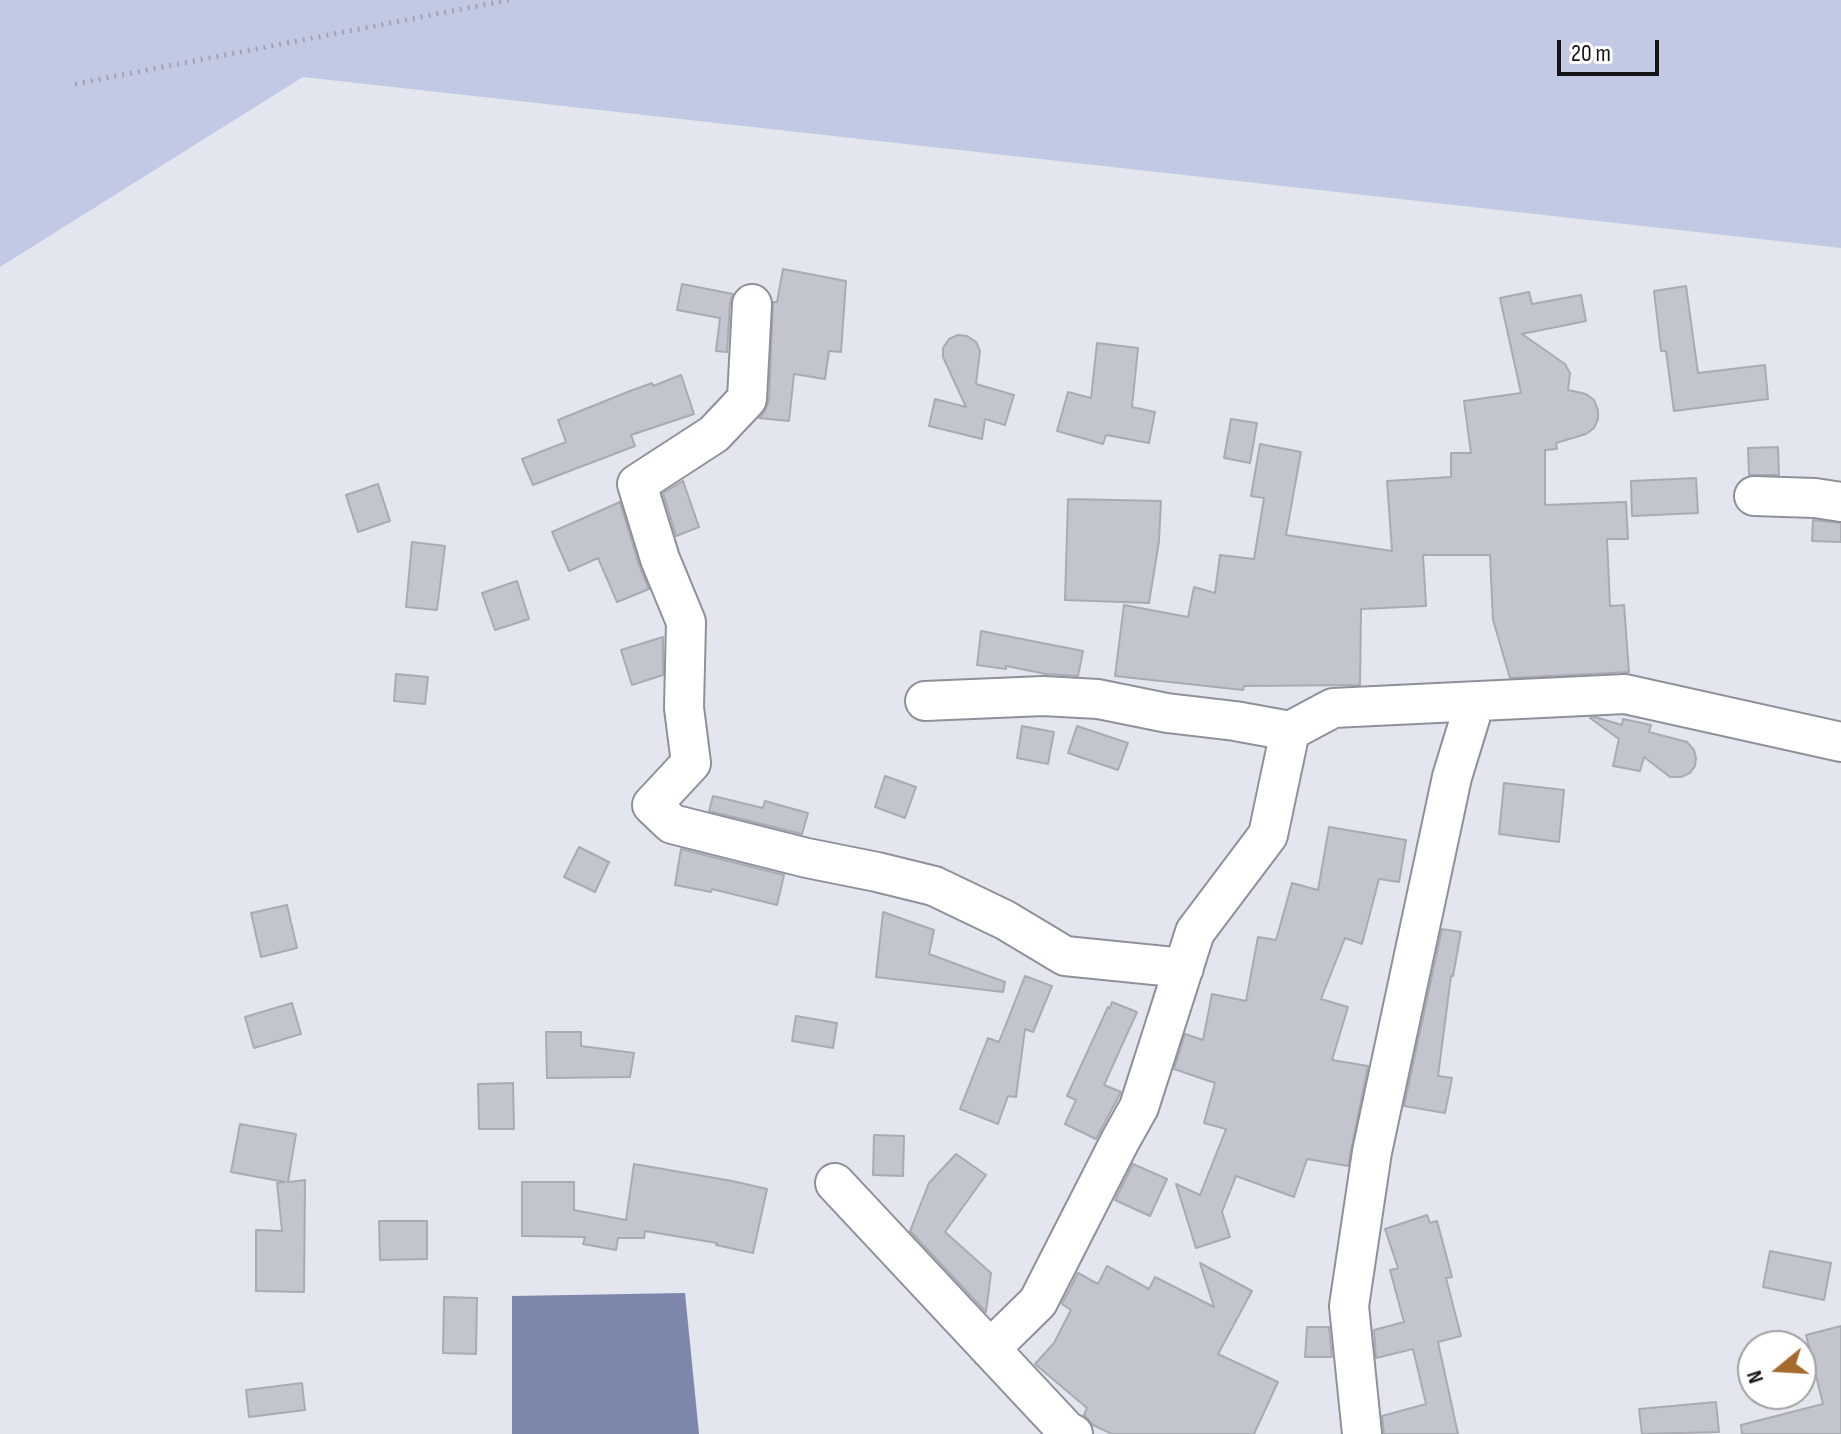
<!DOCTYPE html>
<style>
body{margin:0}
#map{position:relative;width:1841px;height:1434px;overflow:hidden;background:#e3e6ef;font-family:"Sofia Sans Condensed",sans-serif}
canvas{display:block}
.north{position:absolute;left:1737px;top:1330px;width:80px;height:80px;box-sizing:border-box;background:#fff;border:2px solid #a1a1a2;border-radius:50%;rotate:252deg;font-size:22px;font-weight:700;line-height:32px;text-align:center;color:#141417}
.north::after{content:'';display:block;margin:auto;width:28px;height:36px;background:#a66a2c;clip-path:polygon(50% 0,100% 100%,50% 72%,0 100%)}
.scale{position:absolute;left:1557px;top:40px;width:102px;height:36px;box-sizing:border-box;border:4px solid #141417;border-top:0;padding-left:10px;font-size:24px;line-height:28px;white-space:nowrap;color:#141417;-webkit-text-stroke:6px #fff;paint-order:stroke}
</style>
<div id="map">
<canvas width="1841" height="1434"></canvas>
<div class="north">N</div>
<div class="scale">20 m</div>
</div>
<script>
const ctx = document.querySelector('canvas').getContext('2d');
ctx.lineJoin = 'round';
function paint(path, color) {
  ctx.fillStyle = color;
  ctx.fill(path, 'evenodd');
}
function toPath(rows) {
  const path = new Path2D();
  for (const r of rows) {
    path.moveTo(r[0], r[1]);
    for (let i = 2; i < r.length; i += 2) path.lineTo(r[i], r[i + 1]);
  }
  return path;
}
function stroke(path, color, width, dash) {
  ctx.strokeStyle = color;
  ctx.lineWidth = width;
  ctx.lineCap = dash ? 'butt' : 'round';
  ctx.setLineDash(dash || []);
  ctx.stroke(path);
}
const green = toPath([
 [0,0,1841,0,1841,248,303,77,0,267]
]);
const water = toPath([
 [685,1293,699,1434,512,1434,512,1296]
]);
const building = toPath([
 [783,269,846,281,841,352,829,351,825,379,794,374,789,421,759,418,764,413,769,400,773,302,777,302,783,269],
 [682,284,733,294,730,303,727,352,716,351,720,318,677,310,682,284],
 [1686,286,1698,373,1765,365,1768,399,1674,411,1666,351,1661,351,1654,291,1686,286],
 [1529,292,1532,304,1581,295,1586,321,1522,334,1565,364,1570,373,1568,390,1586,394,1594,400,1598,410,1598,419,1594,428,1586,434,1556,443,1557,449,1545,450,1545,505,1626,502,1628,539,1607,539,1610,606,1624,605,1629,672,1510,678,1493,620,1490,555,1423,555,1426,606,1361,609,1360,685,1244,686,1243,690,1115,676,1124,605,1188,617,1194,587,1215,593,1220,555,1254,559,1264,498,1251,496,1260,444,1301,452,1286,535,1392,551,1387,481,1451,477,1451,453,1471,453,1464,401,1521,393,1500,298,1529,292],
 [958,335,967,336,976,342,980,351,976,384,1014,395,1005,425,985,419,982,439,929,426,935,399,966,407,943,357,943,348,949,339,958,335],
 [1097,343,1138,348,1132,407,1155,412,1149,443,1106,435,1103,444,1057,431,1068,392,1091,398,1097,343],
 [681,375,694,414,631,435,635,446,533,485,522,459,566,442,558,420,630,391,652,383,653,386,681,375],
 [1231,419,1257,423,1250,463,1224,458,1231,419],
 [1778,447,1779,475,1749,475,1748,448,1778,447],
 [1696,478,1698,513,1632,516,1631,481,1696,478],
 [683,481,699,527,676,536,663,493,683,481],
 [378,484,390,521,358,532,346,495,378,484],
 [1068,499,1161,501,1159,541,1149,603,1065,600,1068,499],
 [620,502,639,565,649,589,617,602,598,558,569,571,552,532,620,502],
 [1813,520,1841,523,1841,542,1812,541,1813,520],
 [412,542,445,546,437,610,406,607,412,542],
 [517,581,529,619,495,630,482,593,517,581],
 [981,631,1083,651,1078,676,1046,674,1006,666,1006,669,977,665,981,631],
 [663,637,663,675,632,685,621,650,663,637],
 [396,674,428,677,425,704,394,701,396,674],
 [1595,717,1622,725,1623,719,1651,725,1649,732,1687,742,1694,750,1696,758,1695,766,1690,773,1681,777,1670,777,1644,757,1640,771,1613,766,1619,739,1590,718,1595,717],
 [1022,726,1054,732,1048,764,1017,758,1022,726],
 [1077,726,1128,743,1118,770,1068,753,1077,726],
 [885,776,916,787,905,818,875,807,885,776],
 [1504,783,1564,790,1559,842,1499,834,1504,783],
 [713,796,763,808,765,801,808,813,802,834,709,811,713,796],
 [1329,827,1406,840,1399,882,1379,879,1362,944,1345,938,1321,999,1348,1007,1332,1060,1368,1066,1348,1166,1307,1159,1294,1197,1236,1176,1222,1212,1230,1237,1196,1248,1176,1184,1200,1195,1226,1129,1204,1123,1215,1083,1174,1069,1185,1034,1203,1040,1212,994,1246,1001,1258,937,1276,940,1292,883,1318,890,1329,827],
 [579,847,609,862,595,892,564,877,579,847],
 [681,849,784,875,777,905,712,889,711,892,675,885,681,849],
 [287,905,297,948,261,957,251,913,287,905],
 [883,912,934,930,929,954,1005,982,1003,992,876,977,883,912],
 [1442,929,1461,932,1453,976,1451,976,1438,1076,1452,1078,1445,1113,1404,1106,1442,929],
 [1025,976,1052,986,1033,1032,1025,1029,1016,1097,1008,1096,998,1124,960,1109,988,1038,999,1042,1025,976],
 [1112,1002,1137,1012,1104,1085,1121,1092,1096,1139,1065,1124,1076,1100,1067,1096,1108,1007,1110,1008,1112,1002],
 [292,1003,301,1034,254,1048,245,1017,292,1003],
 [796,1016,837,1023,833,1048,792,1041,796,1016],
 [546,1032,581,1032,581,1046,634,1053,630,1077,547,1078,546,1032],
 [513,1083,514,1129,479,1129,478,1084,513,1083],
 [240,1124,296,1134,288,1182,305,1180,304,1292,256,1291,256,1230,282,1231,277,1183,285,1182,231,1172,240,1124],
 [874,1135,904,1136,903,1176,873,1175,874,1135],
 [956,1154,986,1175,945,1232,991,1273,986,1312,910,1231,929,1183,956,1154],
 [634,1164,732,1181,767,1189,753,1253,716,1245,717,1243,645,1231,644,1238,618,1238,616,1250,583,1244,585,1237,522,1236,522,1182,574,1182,574,1210,626,1220,634,1164],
 [1133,1164,1167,1179,1150,1216,1115,1200,1133,1164],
 [1427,1215,1430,1223,1437,1221,1452,1277,1446,1278,1461,1336,1438,1342,1458,1434,1384,1434,1382,1416,1426,1404,1413,1349,1376,1358,1374,1330,1404,1322,1390,1270,1398,1268,1385,1229,1427,1215],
 [379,1221,427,1221,427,1259,380,1260,379,1221],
 [1770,1251,1831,1263,1824,1300,1763,1287,1770,1251],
 [1200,1263,1252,1291,1218,1354,1278,1382,1254,1434,1112,1434,1093,1425,1084,1415,1087,1408,1035,1364,1054,1343,1071,1310,1062,1304,1078,1273,1098,1284,1107,1266,1149,1289,1155,1277,1214,1307,1200,1263],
 [444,1297,477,1298,476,1354,443,1353,444,1297],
 [1841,1326,1841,1434,1742,1434,1741,1425,1823,1404,1806,1335,1841,1326],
 [1307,1327,1329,1327,1332,1357,1305,1357,1307,1327],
 [302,1383,305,1410,249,1417,246,1390,302,1383],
 [1716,1402,1719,1432,1642,1434,1639,1409,1716,1402]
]);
const path = toPath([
 [75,84,509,0]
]);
const minor = toPath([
 [752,304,747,399,714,434,637,484,660,559,686,622,684,708,691,763,652,805,672,824,807,858,877,872,934,886,1005,920,1065,956,1184,968],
 [1754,496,1815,498,1841,502],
 [925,701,1043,696,1098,699,1167,713,1235,721,1290,731],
 [835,1183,1067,1431,1073,1434],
 [990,1349,1038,1302,1120,1141,1139,1107,1195,932,1268,835,1290,731,1333,708,1625,694,1841,742],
 [1362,1434,1349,1306,1372,1152,1452,777,1475,702]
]);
paint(green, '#c2c9e4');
paint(water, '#7d87ab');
paint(building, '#c2c5cd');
stroke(building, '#a9abb3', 2);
stroke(minor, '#8e9199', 42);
stroke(path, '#a2a4ac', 5, [2, 6]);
stroke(minor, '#fff', 38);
</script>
